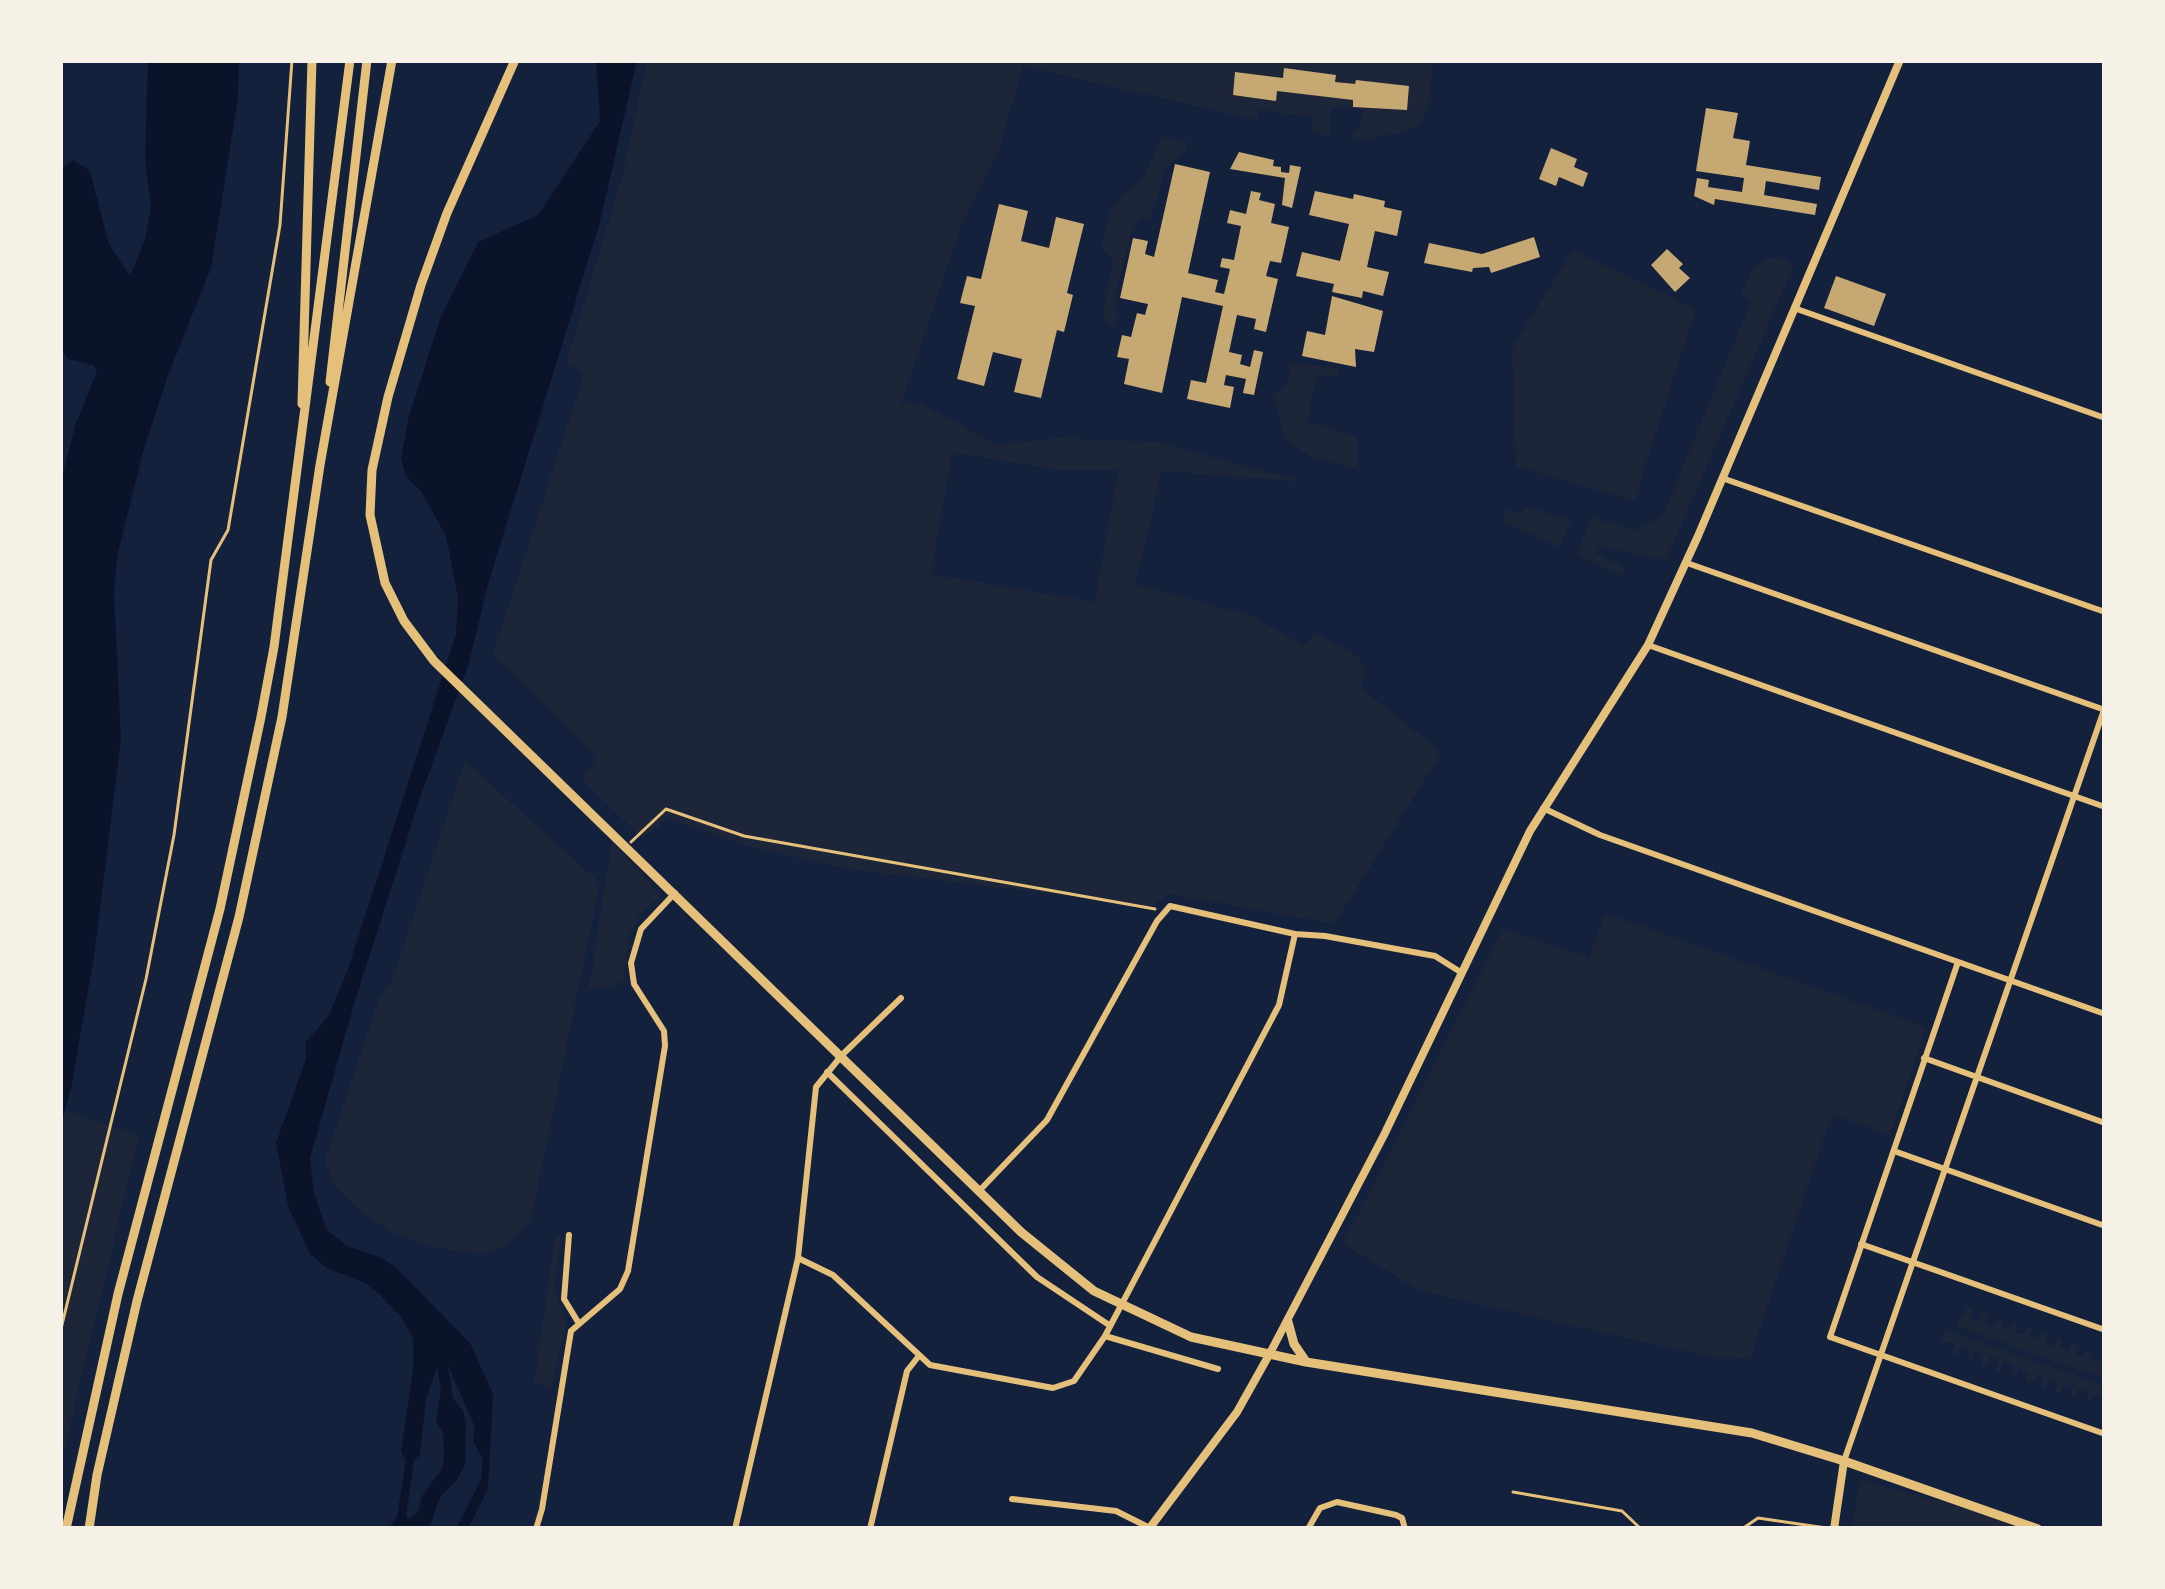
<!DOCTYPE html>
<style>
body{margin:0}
#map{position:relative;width:2165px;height:1589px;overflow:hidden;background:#14213d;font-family:Georgia,serif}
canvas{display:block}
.frame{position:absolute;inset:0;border:63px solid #f6f1e7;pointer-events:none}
</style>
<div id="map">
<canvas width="2165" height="1589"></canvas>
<div class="frame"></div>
</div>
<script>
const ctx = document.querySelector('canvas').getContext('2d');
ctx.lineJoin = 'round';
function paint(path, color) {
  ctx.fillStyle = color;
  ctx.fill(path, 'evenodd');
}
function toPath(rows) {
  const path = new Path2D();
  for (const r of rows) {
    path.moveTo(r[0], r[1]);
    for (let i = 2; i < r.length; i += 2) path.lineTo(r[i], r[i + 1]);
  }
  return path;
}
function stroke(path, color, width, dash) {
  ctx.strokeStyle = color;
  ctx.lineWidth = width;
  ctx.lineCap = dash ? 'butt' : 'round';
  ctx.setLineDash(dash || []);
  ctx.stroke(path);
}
const green = toPath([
 [647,60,1434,60,1428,108,1421,124,1406,132,1357,140,1353,140,1353,131,1359,129,1363,109,1331,107,1330,136,1325,136,1311,130,1313,117,1261,110,1257,120,1023,66,999,150,962,224,901,403,921,404,998,445,1057,438,1158,442,1304,482,1162,471,1135,584,1250,615,1304,646,1314,633,1359,657,1366,671,1361,688,1442,752,1334,924,1170,894,1151,906,849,869,747,846,668,819,642,838,582,779,597,757,493,654,584,374,566,364,622,177],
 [952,452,1060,470,1118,470,1095,602,931,574],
 [1162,136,1188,142,1186,151,1165,169,1151,219,1139,218,1131,233,1116,293,1117,327,1107,325,1103,314,1113,259,1101,248,1111,211,1124,193,1142,181],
 [1573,250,1696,309,1634,501,1516,466,1512,348],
 [1781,257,1794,265,1666,560,1599,546,1596,553,1626,568,1623,576,1577,555,1591,517,1635,530,1663,515,1748,309,1750,300,1741,295,1753,268,1769,258],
 [1289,363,1340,369,1337,377,1317,375,1307,422,1357,436,1357,468,1309,456,1285,440,1274,395,1284,388,1289,378],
 [1529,507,1571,520,1559,547,1501,521,1506,510,1520,513],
 [465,761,600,883,531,1220,506,1246,481,1254,432,1247,390,1231,363,1213,334,1186,325,1161,379,999,393,978],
 [612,841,661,896,641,913,628,938,624,981,609,988,589,988],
 [1605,913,1926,1027,1890,1135,1832,1114,1750,1359,1706,1356,1421,1291,1343,1244,1503,928,1589,958],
 [66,1111,139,1136,60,1467,60,1127],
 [555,1236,561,1237,554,1288,566,1323,552,1387,534,1384],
 [1968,1306,1973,1308,1971,1318,1979,1321,1982,1311,1988,1313,1985,1324,1994,1327,1998,1317,2003,1319,2001,1327,2009,1330,2012,1322,2018,1324,2016,1332,2024,1335,2027,1327,2033,1329,2030,1337,2035,1339,2039,1340,2042,1332,2048,1334,2045,1343,2049,1346,2054,1347,2057,1338,2063,1339,2060,1347,2064,1350,2069,1351,2072,1343,2078,1345,2075,1354,2083,1357,2087,1349,2092,1351,2090,1358,2099,1362,2105,1352,2105,1379,1956,1326],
 [1945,1330,2105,1386,2103,1408,2103,1398,2093,1394,2089,1403,2086,1401,2089,1390,2078,1389,2075,1398,2070,1396,2073,1387,2064,1384,2060,1393,2055,1391,2058,1382,2049,1379,2045,1388,2041,1386,2044,1377,2040,1375,2030,1383,2025,1381,2028,1372,2024,1370,2019,1368,2015,1377,2011,1376,2014,1366,2009,1363,2004,1362,2000,1372,1996,1370,1999,1360,1990,1357,1986,1367,1981,1365,1984,1354,1975,1351,1971,1361,1967,1360,1970,1350,1960,1346,1956,1356,1952,1355,1955,1344,1944,1341,1938,1350],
 [1860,1480,1983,1513,2020,1529,1852,1529]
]);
const water = toPath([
 [148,60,239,60,238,98,211,268,167,378,143,452,117,556,114,594,121,739,94,957,71,1088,60,1127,60,485,76,423,97,371,93,365,68,359,60,349,60,169,73,160,90,171,109,244,130,276,145,239,151,207,145,158],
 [596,60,637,60,600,222,488,584,468,666,422,792,355,1001,310,1158,314,1193,327,1230,347,1246,382,1258,395,1267,470,1343,493,1394,488,1489,468,1529,456,1529,481,1480,483,1459,473,1441,475,1427,448,1366,453,1398,463,1411,466,1423,465,1465,456,1481,440,1497,429,1529,388,1529,397,1516,406,1460,401,1452,413,1369,413,1338,401,1317,379,1294,365,1283,327,1268,310,1254,288,1206,276,1143,306,1059,305,1043,329,1015,347,972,456,634,458,597,446,536,421,491,406,477,401,458,409,416,441,316,478,242,538,215,600,121],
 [437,1367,441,1391,436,1422,443,1431,444,1457,442,1469,422,1496,418,1512,409,1519,406,1516,414,1461,420,1454,426,1399]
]);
const building = toPath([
 [1284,68,1336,75,1335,82,1355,84,1356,80,1409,86,1407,110,1353,107,1353,100,1277,91,1276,101,1233,95,1235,72,1283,78],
 [1706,108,1738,113,1733,138,1750,141,1746,165,1821,177,1819,190,1766,181,1764,195,1817,204,1815,215,1715,199,1714,205,1694,196,1697,178,1709,180,1708,187,1742,192,1744,178,1696,171],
 [1551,148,1577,159,1574,167,1588,173,1583,187,1559,177,1556,186,1539,179],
 [1239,152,1274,160,1273,166,1281,167,1281,172,1289,173,1290,165,1301,167,1292,208,1282,205,1285,178,1230,169],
 [1175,164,1210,172,1188,273,1218,280,1215,292,1224,294,1230,269,1220,267,1222,258,1234,260,1241,226,1227,223,1230,210,1246,214,1251,191,1261,193,1259,200,1275,204,1271,223,1289,227,1281,263,1270,261,1266,276,1278,279,1266,332,1254,329,1256,319,1237,315,1229,352,1242,355,1240,364,1250,367,1254,350,1263,352,1254,395,1243,393,1246,379,1226,375,1224,385,1234,387,1230,408,1187,399,1191,380,1206,383,1223,306,1182,297,1162,393,1124,384,1129,359,1117,357,1122,335,1131,337,1137,313,1145,315,1148,304,1120,298,1133,238,1148,241,1145,254,1154,257],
 [1315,191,1353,199,1354,194,1385,201,1384,207,1402,211,1397,236,1375,231,1367,267,1389,272,1383,296,1363,291,1362,298,1332,292,1334,284,1296,276,1302,252,1340,261,1349,224,1309,215],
 [999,204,1028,211,1021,241,1049,248,1056,217,1084,224,1067,293,1073,295,1064,332,1057,330,1041,398,1014,392,1022,359,993,352,984,386,957,379,975,306,960,303,967,276,981,279],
 [1534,237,1540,257,1491,273,1489,267,1473,268,1472,272,1424,263,1429,243,1482,254],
 [1667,249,1683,264,1679,268,1690,278,1675,292,1651,265],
 [1836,276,1886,294,1874,326,1824,308],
 [1332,296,1383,311,1374,352,1355,349,1356,367,1302,356,1307,331,1325,335]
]);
const path = toPath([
 [631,842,666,809,744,836,1155,909],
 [60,1333,146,979,174,835,211,560,228,530,280,225,292,60]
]);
const service = toPath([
 [1513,1492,1622,1511,1641,1529],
 [1742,1529,1758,1518,1833,1529]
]);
const minor = toPath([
 [1794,308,2105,418],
 [1722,478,2105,612],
 [1687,563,2105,710],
 [1648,645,2105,807],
 [1543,808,1600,835,2105,1014],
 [1958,962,1830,1337,2105,1434],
 [1924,1058,2105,1123],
 [827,1072,1037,1277,1109,1325],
 [1894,1151,2105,1226],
 [980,1190,1047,1120,1157,921,1170,906,1295,934,1325,936,1435,956,1462,973],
 [569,1235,564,1299,578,1322],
 [1861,1244,2105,1330],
 [798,1258,833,1275,930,1365,1053,1388,1074,1381,1105,1336,1279,1005,1295,934],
 [1105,1336,1218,1369],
 [1844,1461,2105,707],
 [1012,1499,1116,1511,1150,1528],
 [536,1529,542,1509,571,1331,620,1289,628,1271,665,1046,664,1031,634,984,631,963,641,929,675,893],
 [735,1529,798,1258,816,1087,842,1055,901,998],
 [870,1529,907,1371,918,1357],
 [1308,1529,1320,1508,1337,1502,1396,1515,1402,1518,1405,1529]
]);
const tertiary = toPath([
 [1149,1529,1237,1412,1269,1355,1384,1135,1530,831,1648,645,1698,536,1900,60],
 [1834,1529,1844,1461]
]);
const primary = toPath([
 [515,60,447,213,421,285,388,397,372,470,370,515,385,583,404,621,434,661,1021,1232,1094,1291,1191,1337,1306,1362,1752,1433,1844,1461,2038,1529],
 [1288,1322,1294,1344,1305,1360]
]);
const trunk = toPath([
 [330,382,367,60],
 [302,404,312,60],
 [66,1529,118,1294,220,909,261,717,274,647,350,60],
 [89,1529,97,1475,137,1301,239,917,282,717,320,465,392,60]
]);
paint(green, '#1d2539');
paint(water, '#0b132b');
paint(building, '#c6a872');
stroke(path, '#e5c07b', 3);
stroke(service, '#e5c07b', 3);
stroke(minor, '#e5c07b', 6);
stroke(tertiary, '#e5c07b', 8);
stroke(primary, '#e5c07b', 9);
stroke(trunk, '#e5c07b', 9);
</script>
